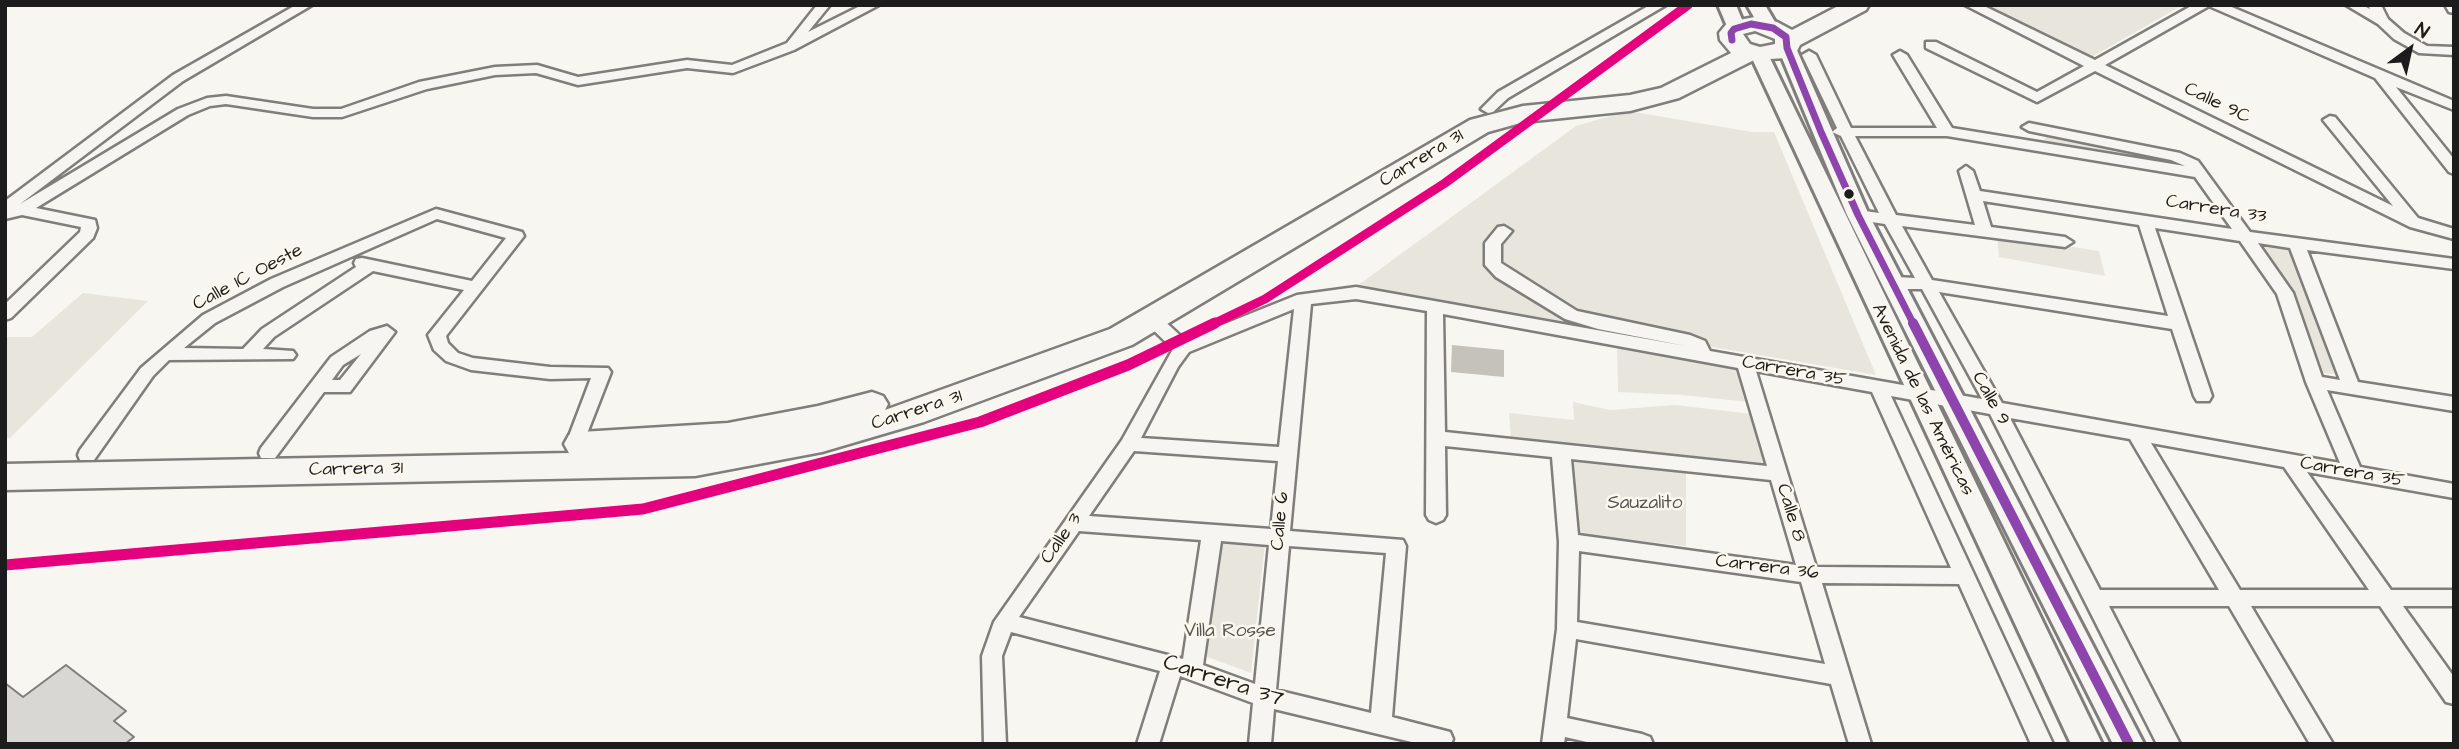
<!DOCTYPE html>
<meta charset="utf-8">
<style>
body{margin:0}
#map{position:relative;width:2459px;height:749px;overflow:hidden;background:#f8f6f0;font-family:"Architects Daughter",sans-serif}
canvas{display:block}
.frame{position:absolute;inset:0;border:7px solid #1c1c1c;pointer-events:none}
.north{position:absolute;left:2375px;top:14px;width:70px;height:70px;-webkit-text-stroke:5px #fbf7ec;paint-order:stroke;rotate:33deg;font-size:19px;font-weight:700;line-height:28px;text-align:center;color:#1c1c1c}
.north::after{content:'';display:block;margin:auto;width:24px;height:32px;background:#1c1c1c;clip-path:polygon(50% 0,100% 100%,50% 72%,0 100%)}
</style>
<div id="map">
<canvas width="2459" height="749"></canvas>
<div class="frame"></div>
<div class="north">N</div>
</div>
<script>
const ctx = document.querySelector('canvas').getContext('2d');
ctx.lineJoin = 'round';
function paint(path, color) {
  ctx.fillStyle = color;
  ctx.fill(path, 'evenodd');
}
function toPath(rows) {
  const path = new Path2D();
  for (const r of rows) {
    path.moveTo(r[0], r[1]);
    for (let i = 2; i < r.length; i += 2) path.lineTo(r[i], r[i + 1]);
  }
  return path;
}
function stroke(path, color, width, dash) {
  ctx.strokeStyle = color;
  ctx.lineWidth = width;
  ctx.lineCap = dash ? 'butt' : 'round';
  ctx.setLineDash(dash || []);
  ctx.stroke(path);
}
function drawText(font, color, halo, rows, align = 'center') {
  ctx.font = font + ' "Architects Daughter",sans-serif';
  ctx.lineWidth = 5;
  ctx.setLineDash([]);
  ctx.textBaseline = 'middle';
  ctx.strokeStyle = halo;
  ctx.fillStyle = color;
  for (const [text, x, y, turn = 0] of rows) {
    ctx.save();
    ctx.translate(x, y);
    ctx.rotate((+turn || 0) * Math.PI / 180);
    ctx.textAlign = isNaN(turn) ? turn : align;
    if (halo) ctx.strokeText(text, 0, 0);
    ctx.fillText(text, 0, 0);
    ctx.restore();
  }
}
const built = toPath([
 [1983,5,2183,5,2090,58],
 [1628,111,1752,132,1774,132,1876,375,1357,286,1576,126],
 [2048,136,2176,159,2182,163,2177,165,2048,143,2044,139],
 [1997,235,2099,251,2105,276,1999,257],
 [2260,243,2288,248,2335,374,2322,373,2295,293],
 [83,293,148,301,10,438,5,438,5,337,32,337],
 [1617,345,1739,367,1749,402,1682,395,1618,392],
 [1573,402,1610,410,1675,405,1752,414,1767,463,1511,439,1509,413,1574,420],
 [1572,458,1686,471,1686,546,1577,534],
 [1217,538,1265,543,1251,673,1202,655]
]);
const water = toPath([
 [1452,345,1504,350,1504,377,1451,372]
]);
const building = toPath([
 [66,665,126,711,114,721,134,737,125,744,5,744,5,683,23,697,66,665]
]);
const street = toPath([
 [296,5,312,5,183,81,20,204,178,109,207,98,226,96,313,109,341,109,419,82,495,67,537,65,578,77,687,60,732,65,787,43,817,5,830,5,808,32,862,5,879,5,794,50,733,73,687,68,578,85,536,73,495,75,427,89,342,117,313,117,226,104,210,106,188,115,36,208,95,220,97,228,93,238,11,318,5,320,5,304,80,232,81,227,22,215,5,219,5,201,173,75,296,5],
 [1650,5,1666,5,1508,98,1493,112,1488,113,1481,109,1498,92,1650,5],
 [1965,5,1982,5,2095,60,2193,5,2227,5,2454,101,2454,110,2396,87,2454,159,2454,174,2449,172,2375,78,2209,6,2105,65,2393,206,2323,120,2330,116,2335,117,2418,218,2454,229,2454,239,2410,227,2095,71,2037,102,1926,48,1926,42,1936,42,2037,92,2084,66,1965,5],
 [2346,5,2362,5,2370,9,2368,5,2381,5,2388,19,2404,33,2427,46,2454,47,2454,55,2419,53,2394,39,2378,24,2346,5],
 [2445,5,2454,5,2454,13,2449,12,2445,5],
 [1809,51,1816,55,1851,128,1937,128,1893,55,1900,51,1907,55,1952,128,2185,166,2171,160,2029,131,2022,127,2029,123,2180,153,2198,161,2250,232,2454,259,2454,269,2307,250,2358,382,2454,397,2454,411,2327,390,2360,467,2454,484,2454,498,2307,472,2391,590,2454,590,2454,606,2403,606,2454,677,2454,704,2446,702,2380,606,2251,606,2333,744,2310,744,2229,606,2109,606,2180,744,2157,744,1990,414,1891,396,2053,744,2031,744,1959,584,1822,583,1871,744,1849,744,1831,684,1576,639,1567,718,1642,734,1650,737,1653,744,1596,744,1565,737,1564,744,1542,744,1557,629,1559,542,1552,457,1445,446,1446,515,1443,520,1436,523,1429,520,1426,515,1427,311,1356,299,1311,304,1290,531,1403,540,1406,546,1392,717,1450,732,1453,739,1451,744,1420,744,1274,709,1271,744,1249,744,1253,703,1180,676,1159,744,1137,744,1160,671,1011,632,1002,656,1006,744,984,744,982,656,994,622,1122,440,1173,349,1146,323,1144,319,1146,315,1158,315,1185,340,1297,295,1356,287,1686,346,1598,329,1565,319,1496,277,1485,265,1485,243,1498,227,1504,226,1512,231,1501,244,1501,263,1577,311,1690,335,1705,341,1710,351,1982,399,1922,289,1895,289,1887,283,1895,277,1915,278,1885,224,1858,220,1850,215,1858,210,1879,213,1841,136,1832,132,1837,128,1802,55,1809,51],
 [1855,136,1947,136,2195,177,2232,229,1980,191,1973,171,1966,166,1959,171,1975,225,1896,215,1855,136],
 [1983,201,2139,225,2168,316,1932,280,1902,226,2065,247,2073,242,2065,237,1991,227,1983,201],
 [2155,228,2240,241,2277,294,2306,382,2340,463,2002,403,1939,292,2172,329,2194,396,2197,401,2209,401,2212,396,2155,228],
 [2258,243,2290,248,2340,380,2322,377,2293,293,2258,243],
 [1294,309,1279,447,1141,438,1178,367,1189,352,1294,309],
 [1443,314,1738,368,1767,466,1445,432,1443,314],
 [1756,371,1872,392,1951,568,1816,567,1756,371],
 [2010,418,2130,439,2219,590,2100,590,2010,418],
 [2151,443,2284,467,2369,590,2240,590,2151,443],
 [1134,451,1278,461,1271,529,1089,516,1134,451],
 [1571,459,1771,480,1796,565,1578,535,1571,459],
 [1079,531,1201,540,1183,659,1019,617,1079,531],
 [1221,541,1269,545,1255,684,1203,665,1221,541],
 [1289,546,1386,553,1371,713,1276,690,1289,546],
 [1579,551,1801,582,1825,664,1577,622,1579,551],
 [436,209,522,232,524,236,446,336,448,343,458,353,473,358,550,367,608,368,611,372,581,449,575,451,569,449,566,444,591,378,550,379,471,370,446,361,434,350,428,335,464,290,373,271,274,337,263,349,293,351,296,355,293,359,169,360,153,376,94,460,80,460,78,455,80,450,141,368,203,315,271,279,436,209],
 [437,219,506,238,472,281,362,258,356,259,354,263,356,267,262,329,243,349,184,348,215,323,283,287,437,219],
 [387,326,395,332,350,392,324,392,275,458,261,458,259,453,261,448,331,357,370,331,387,326],
 [361,354,340,380,332,380,343,365,361,354]
]);
const secondary = toPath([
 [1718,5,1736,5,1745,27,1743,31,1729,31,1718,5],
 [1747,5,1765,5,1778,27,1776,31,1762,31,1747,5],
 [1787,42,1796,48,1869,215,2144,744,2113,744,1847,215,1778,48,1787,42],
 [1759,48,1768,54,2102,744,2071,744,1750,54,1759,48]
]);
const highway = toPath([
 [1840,5,1869,5,1866,10,1800,45,1796,53,1786,58,1754,60,1679,98,1630,111,1524,122,1488,132,1132,345,924,422,822,452,695,476,5,490,5,464,569,453,564,444,569,435,581,432,728,423,818,406,872,392,883,396,888,404,885,410,1110,329,1470,120,1523,106,1630,95,1661,88,1731,53,1720,40,1719,33,1728,22,1755,17,1777,22,1792,30,1840,5],
 [1755,31,1775,39,1775,44,1760,47,1750,44,1743,34,1755,31]
]);
const bus1Far1 = toPath([
 [1732,40,1731,33,1734,29,1751,24,1773,28,1786,37,1787,48,1821,132,1858,215,1914,325]
]);
const bus1 = toPath([
 [1913,323,2129,744]
]);
const rail1Far1 = toPath([
 [1211,325,1265,299,1445,183,1688,5]
]);
const rail1 = toPath([
 [5,565,643,509,980,422,1128,365,1215,323]
]);
const markers = [
 [1849,194,6,"#1c1c1c"]
];
const streetNames = [
 ["Calle 9C",2217,104,26],
 ["Carrera 31",1422,159,-31],
 ["Carrera 33",2216,210,9],
 ["Calle 1C Oeste",248,278,-28],
 ["Carrera 35",1794,372,10],
 ["Calle 9",1990,399,61],
 ["Avenida de las Américas",1922,400,64],
 ["Carrera 31",917,411,-18],
 ["Carrera 31",356,470,-1],
 ["Carrera 35",2352,473,10],
 ["Calle 8",1790,513,73],
 ["Calle 6",1281,521,-85],
 ["Calle 3",1062,539,-55],
 ["Carrera 36",1767,568,7]
];
const parkNames = [
 ["Sauzalito",1645,504],
 ["Villa Rosse",1230,632]
];
const nearStreetnames = [
 ["Carrera 37",1223,682,18]
];
paint(built, '#e8e5dd');
paint(water, '#c5c2bc');
paint(building, '#d9d7d3');
stroke(building, '#7f7e7b', 2);
stroke(street, '#7f7e7b', 5);
stroke(secondary, '#7f7e7b', 6);
stroke(highway, '#7f7e7b', 5);
paint(street, '#f6f5f1');
paint(secondary, '#f6f5f1');
paint(highway, '#f6f5f1');
stroke(bus1Far1, '#8e44ad', 7);
stroke(bus1, '#8e44ad', 10);
stroke(rail1Far1, '#e5007d', 9);
stroke(rail1, '#e5007d', 11);
for (const [x, y, r, color] of markers) {
  const dot = new Path2D();
  dot.arc(x, y, r, 0, 2 * Math.PI);
  ctx.fillStyle = color;
  ctx.fill(dot);
  stroke(dot, '#fbf7ec', 2.5);
}
drawText('19px', '#1c1c1c', '#fbf7ec', streetNames);
drawText('19px', '#555451', '#fbf7ec', parkNames);
drawText('23px', '#1c1c1c', '#fbf7ec', nearStreetnames);
</script>
